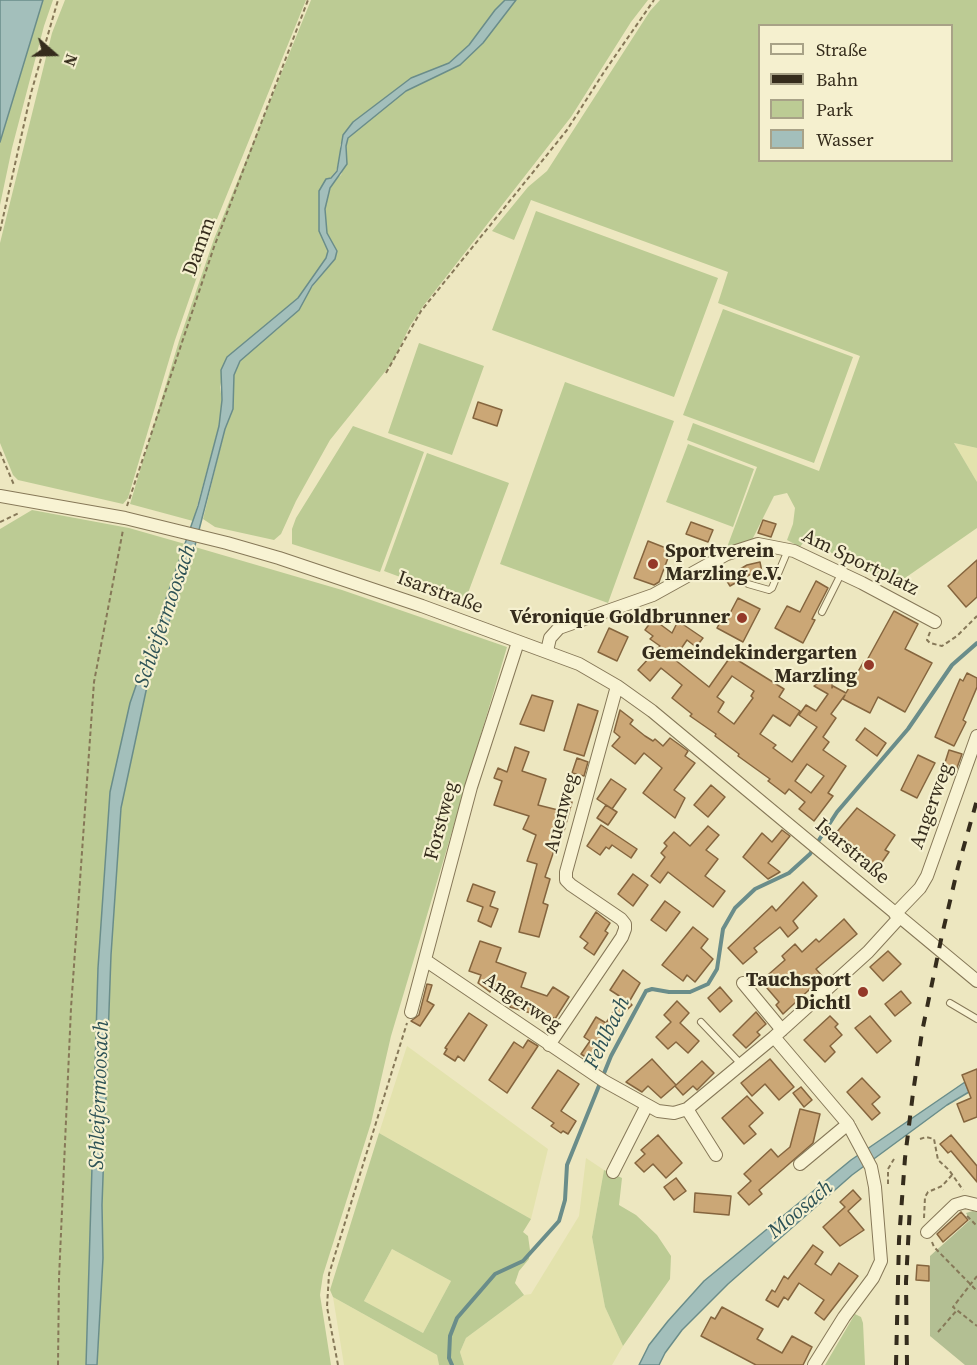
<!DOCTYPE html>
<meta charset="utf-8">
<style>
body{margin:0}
#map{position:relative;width:977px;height:1365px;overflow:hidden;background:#ede7c0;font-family:"Source Serif 4",serif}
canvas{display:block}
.legend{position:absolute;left:758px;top:24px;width:195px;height:138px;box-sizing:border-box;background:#f5f0cf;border:2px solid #a8a287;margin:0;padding:8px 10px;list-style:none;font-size:18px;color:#352c1c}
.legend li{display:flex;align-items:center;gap:12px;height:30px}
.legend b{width:30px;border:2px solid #a8a287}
.north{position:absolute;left:24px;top:24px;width:60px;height:60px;-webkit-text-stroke:4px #f5f0cf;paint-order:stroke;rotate:110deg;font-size:16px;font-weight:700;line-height:24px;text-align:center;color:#352c1c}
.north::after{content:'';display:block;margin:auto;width:21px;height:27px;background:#352c1c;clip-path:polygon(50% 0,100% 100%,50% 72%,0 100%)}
</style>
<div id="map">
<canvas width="977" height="1365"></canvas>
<ul class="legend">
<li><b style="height:8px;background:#f8f3d3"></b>Straße</li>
<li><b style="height:8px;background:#352c1c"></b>Bahn</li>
<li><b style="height:16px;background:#bccb94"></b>Park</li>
<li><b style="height:16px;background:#a3bfbb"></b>Wasser</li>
</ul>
<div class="north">N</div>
</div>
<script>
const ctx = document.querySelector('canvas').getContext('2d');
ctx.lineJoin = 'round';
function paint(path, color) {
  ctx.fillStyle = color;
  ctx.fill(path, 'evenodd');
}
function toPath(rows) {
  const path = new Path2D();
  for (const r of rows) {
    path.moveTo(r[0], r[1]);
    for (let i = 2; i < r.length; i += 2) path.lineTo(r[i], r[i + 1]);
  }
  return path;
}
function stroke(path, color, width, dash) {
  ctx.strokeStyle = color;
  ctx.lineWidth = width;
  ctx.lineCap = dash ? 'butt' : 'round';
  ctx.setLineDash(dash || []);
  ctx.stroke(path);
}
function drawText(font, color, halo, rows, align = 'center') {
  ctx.font = font + ' "Source Serif 4",serif';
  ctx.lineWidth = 4.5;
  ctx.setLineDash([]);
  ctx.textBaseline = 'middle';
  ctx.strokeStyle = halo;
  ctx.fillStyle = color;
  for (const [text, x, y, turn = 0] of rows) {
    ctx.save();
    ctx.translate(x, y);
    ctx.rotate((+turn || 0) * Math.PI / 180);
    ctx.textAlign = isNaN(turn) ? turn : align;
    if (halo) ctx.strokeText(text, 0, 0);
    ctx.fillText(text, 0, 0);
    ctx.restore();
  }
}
const farmland = toPath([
 [954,443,977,448,977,482],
 [407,1046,548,1149,531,1219,379,1133],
 [586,1158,604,1170,592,1237,605,1307,623,1346,612,1365,464,1365,460,1352,466,1338,524,1295,531,1294,579,1216],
 [392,1249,451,1281,423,1333,364,1301],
 [333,1297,437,1355,439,1365,344,1365]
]);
const green = toPath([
 [43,0,53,0,44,26,12,148,0,205,0,142],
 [65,0,306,0,217,219,175,340,128,498,123,504,18,480,13,475,0,443,0,243,52,33],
 [311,0,505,0,495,10,469,45,449,63,411,78,353,122,340,145,340,159,336,171,319,191,329,251,326,258,298,298,227,357,220,387,222,400,219,426,193,521,130,504,179,341,214,239],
 [516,0,648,0,631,22,571,117,424,305,410,326,392,363,330,440,296,501,281,534,274,540,215,527,203,519,225,429,233,409,234,375,240,361,255,346,278,329,335,259,337,251,327,233,325,209,330,188,334,180,341,175,347,155,346,146,348,138,406,91,422,83,483,43],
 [660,0,977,0,977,448,954,443,977,482,977,528,905,578,900,586,805,540,800,547,787,540,793,524,795,508,787,493,774,496,752,540,726,550,757,467,687,440,693,423,819,471,860,356,718,303,728,272,531,200,514,240,492,231,528,187,547,171,650,11],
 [760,26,952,26,952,160,760,160],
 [536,211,718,278,674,397,492,330],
 [723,309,853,357,814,463,683,415],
 [419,343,484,366,452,455,388,433],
 [565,382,674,421,608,603,500,564],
 [353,426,424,452,380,572,292,544,292,529,296,518],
 [688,444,754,469,733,527,666,502],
 [427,453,509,483,465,601,384,571],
 [32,510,129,528,185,544,130,703,110,792,98,968,86,1365,0,1365,0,529],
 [195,547,342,590,507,647,391,1036,371,1123,323,1275,320,1295,331,1365,97,1365,103,1258,102,1205,111,955,121,808,149,677],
 [379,1133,531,1219,523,1232,528,1236,530,1250,529,1259,519,1271,515,1283,524,1295,466,1338,460,1352,464,1365,439,1365,437,1355,333,1297,330,1290],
 [392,1249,451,1281,423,1333,364,1301],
 [604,1170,622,1178,619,1205,636,1215,657,1235,671,1256,670,1279,623,1346,605,1307,592,1237],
 [855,1314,861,1317,863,1323,865,1365,825,1365]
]);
const cemetery = toPath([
 [973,1211,977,1212,977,1365,965,1365,930,1336,930,1256,970,1220,966,1213]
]);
const water = toPath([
 [0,0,43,0,0,142,0,0],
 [505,0,516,0,483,43,460,65,406,91,348,138,346,146,347,164,330,188,325,209,327,233,337,251,335,259,312,286,299,310,240,361,234,375,233,409,225,429,191,561,149,677,121,808,111,955,102,1205,103,1258,97,1365,86,1365,98,968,110,792,130,703,198,506,219,426,222,400,221,370,227,357,298,298,326,258,328,251,319,231,319,191,326,179,331,178,337,171,343,135,353,122,411,78,449,63,469,45,495,10,505,0],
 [965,1082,969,1092,947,1105,852,1175,728,1284,682,1330,665,1353,659,1365,639,1365,649,1345,668,1321,704,1281,851,1160,965,1082]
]);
const stream = toPath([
 [452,1365,449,1358,450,1336,457,1318,495,1274,523,1261,559,1221,565,1200,567,1165,611,1056,646,991,652,989,669,992,690,992,708,984,717,969,723,929,735,908,755,889,789,873,810,854,837,812,908,729,952,665,977,643]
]);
const building = toPath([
 [478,402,502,410,497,426,473,418,478,402],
 [763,520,776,524,771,537,758,533,763,520],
 [691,522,713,530,708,542,686,534,691,522],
 [648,541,671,550,659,582,654,585,634,578,648,541],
 [977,560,977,597,966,607,948,586,977,560],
 [760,562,762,572,751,574,730,586,725,578,747,565,760,562],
 [816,581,828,588,812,619,815,620,803,643,775,628,787,606,800,612,816,581],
 [738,598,760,609,743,642,717,628,723,617,727,619,738,598],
 [894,611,918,624,905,649,932,663,905,712,878,697,870,713,843,699,845,695,831,714,836,718,823,737,829,742,823,750,846,766,828,793,833,796,814,821,799,809,805,802,789,789,785,794,768,781,770,779,738,756,739,754,715,736,716,734,690,716,692,714,672,698,682,685,661,668,650,681,638,670,660,646,650,639,653,636,645,630,653,619,672,633,678,621,703,638,696,647,687,640,674,659,709,687,731,656,784,689,779,697,800,711,790,726,773,715,760,734,776,745,773,748,792,762,817,727,799,715,806,705,816,711,828,694,814,686,827,677,832,680,832,688,833,686,846,693,864,661,866,662,894,611],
 [732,676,754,691,751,696,753,698,734,724,718,712,724,702,717,697,732,676],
 [807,764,824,776,811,793,795,781,807,764],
 [609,628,628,637,617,661,598,652,609,628],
 [967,673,977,678,977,687,963,720,966,722,954,746,935,737,960,679,963,681,967,673],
 [532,695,553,701,544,731,520,724,532,695],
 [578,704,598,711,584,756,564,750,578,704],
 [620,710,633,720,630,724,645,736,653,741,655,739,663,746,670,738,688,751,685,756,695,763,674,790,685,798,675,818,643,793,662,768,644,753,635,764,612,746,620,737,614,732,620,710],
 [865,728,886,743,877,756,856,740,865,728],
 [515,747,529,752,522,771,546,779,538,805,558,810,563,798,572,802,564,831,561,830,545,877,550,879,543,903,548,905,539,937,519,932,537,864,527,861,536,835,523,829,529,816,494,805,502,781,494,778,498,768,507,772,515,747],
 [949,750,962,754,954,776,942,772,949,750],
 [918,755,935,763,917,798,901,790,918,755],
 [577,758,588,762,584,776,572,773,577,758],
 [611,779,626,789,612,809,597,799,611,779],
 [711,785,725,797,708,817,694,805,711,785],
 [606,805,617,812,608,825,597,818,606,805],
 [857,808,895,835,885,850,889,852,878,868,856,853,858,851,836,833,857,808],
 [601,825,637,849,631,858,612,845,609,849,606,847,600,855,587,846,601,825],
 [708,826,719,835,706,850,718,859,705,876,725,891,713,907,668,872,660,883,651,876,665,857,661,853,667,846,664,843,674,832,690,846,708,826],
 [782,830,790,836,768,863,780,872,768,879,743,857,762,833,772,842,782,830],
 [633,874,648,885,633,906,618,894,633,874],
 [803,882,817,896,793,921,798,928,788,937,780,927,754,948,757,952,743,964,728,948,772,906,776,911,803,882],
 [473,884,495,892,490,906,498,909,491,927,478,921,483,907,467,901,473,884],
 [665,901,680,912,666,931,651,920,665,901],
 [596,912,610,923,605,931,608,933,594,955,584,948,588,943,580,937,596,912],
 [844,919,857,934,816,969,823,977,783,1014,776,1005,779,1002,761,981,785,960,782,956,795,944,802,952,816,939,819,942,844,919],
 [693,927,708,939,701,948,713,959,695,982,687,975,683,981,662,965,693,927],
 [480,941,501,948,496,962,526,973,521,987,547,996,553,987,569,997,555,1019,537,1008,534,1014,510,1007,515,994,492,986,490,992,478,983,481,975,469,971,480,941],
 [888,951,901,964,883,981,870,967,888,951],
 [623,970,640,983,629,1002,632,1005,610,1026,613,1028,601,1048,603,1049,595,1063,581,1054,590,1041,584,1037,596,1017,606,1023,622,998,624,999,610,990,623,970],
 [427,984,432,985,427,1001,434,1005,420,1026,411,1021,419,1015,427,984],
 [720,987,732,1001,720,1012,708,998,720,987],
 [901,991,911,1003,895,1016,885,1004,901,991],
 [677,1001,689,1013,680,1023,699,1041,688,1053,676,1042,668,1049,656,1037,671,1022,664,1015,677,1001],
 [756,1012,766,1024,757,1032,760,1035,746,1048,733,1035,756,1012],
 [469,1013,487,1025,464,1061,458,1056,455,1061,444,1054,447,1049,445,1048,469,1013],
 [830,1016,838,1024,835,1027,842,1035,830,1046,835,1052,825,1062,804,1040,830,1016],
 [870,1016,891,1041,877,1053,855,1028,870,1016],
 [528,1040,538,1046,507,1093,489,1080,514,1042,523,1048,528,1040],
 [652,1059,676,1085,661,1098,648,1086,642,1092,626,1082,652,1059],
 [770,1059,794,1087,779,1100,765,1084,752,1096,741,1083,770,1059],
 [702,1061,714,1073,697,1090,693,1086,683,1095,675,1086,702,1061],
 [977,1069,977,1117,964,1122,957,1104,971,1098,962,1075,977,1069],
 [558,1070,579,1084,561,1111,576,1121,568,1134,563,1131,561,1133,551,1126,554,1123,532,1108,558,1070],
 [862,1078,880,1097,872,1104,880,1113,872,1120,847,1092,862,1078],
 [801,1087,812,1100,804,1107,793,1093,801,1087],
 [747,1096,763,1113,749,1126,756,1134,744,1144,722,1118,747,1096],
 [800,1109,820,1114,813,1143,759,1190,762,1194,749,1205,738,1193,751,1181,744,1174,771,1149,778,1157,790,1147,800,1109],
 [658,1135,682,1163,666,1178,653,1164,644,1172,635,1163,645,1154,641,1150,658,1135],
 [951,1135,977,1166,977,1182,951,1151,948,1153,940,1144,951,1135],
 [676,1178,686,1191,674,1200,664,1187,676,1178],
 [853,1190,861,1199,848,1211,864,1230,840,1246,823,1227,845,1207,840,1202,853,1190],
 [695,1193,731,1196,729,1215,694,1212,695,1193],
 [961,1212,968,1220,943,1242,937,1234,961,1212],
 [813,1245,823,1252,815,1264,831,1275,839,1263,858,1276,824,1320,815,1313,824,1300,799,1283,788,1300,784,1297,778,1307,766,1300,772,1290,775,1292,784,1276,788,1279,813,1245],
 [917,1265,929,1266,929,1281,916,1280,917,1265],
 [722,1307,763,1329,757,1339,782,1353,792,1336,812,1347,803,1365,756,1365,701,1336,711,1317,715,1319,722,1307]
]);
const path = toPath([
 [0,231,31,93,58,0],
 [386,373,421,311,567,130,604,72,654,0],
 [0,452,14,485],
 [127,506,214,247,308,0],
 [0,522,19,513],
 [930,632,927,640,930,643,942,646,957,636,977,616],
 [920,1139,926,1137,934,1139,938,1160,949,1170,963,1190],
 [888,1184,888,1169,894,1159],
 [967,1216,977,1226],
 [924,1218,925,1197,928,1192,942,1186,952,1175],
 [932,1242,934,1247,977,1291],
 [977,1276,953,1307,977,1326],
 [938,1332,957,1310],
 [58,1365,59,1278,71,1008,94,682,123,530],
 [338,1365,327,1307,329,1274,407,1023]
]);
const lane = toPath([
 [748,584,769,590,772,588,788,550],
 [822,612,841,574],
 [950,1003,977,1019],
 [701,1022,741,1064]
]);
const street = toPath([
 [0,496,125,518,227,543,279,558,422,606,579,664,617,686,652,711,977,981],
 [547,651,550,638,559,628,653,595,727,554,758,544,794,551,862,583,935,622],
 [895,914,920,888,927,876,977,736],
 [425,960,604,1081,658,1111,674,1113,687,1109,774,1037,868,952,899,918],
 [743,983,782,1030],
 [411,1012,471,787,518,642],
 [774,1037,848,1124,871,1167,875,1187,881,1261,873,1278,844,1317,814,1365],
 [549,1045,622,937,625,929,625,924,621,919,571,885,566,880,566,872,617,686],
 [687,1109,716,1155],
 [800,1164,848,1124],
 [613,1172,647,1105],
 [927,1232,955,1205,965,1202,977,1205]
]);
const rail = toPath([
 [896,1365,899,1240,905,1158,913,1093,922,1032,942,935,958,867,977,800],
 [907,1365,906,1282,910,1206]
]);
const markers = [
 [653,564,6,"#943929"],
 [742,618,6,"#943929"],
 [869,665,6,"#943929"],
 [863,992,6,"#943929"]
];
const streetNames = [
 ["Damm",200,247,-70],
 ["Am Sportplatz",860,563,26],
 ["Isarstraße",440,593,20],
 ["Angerweg",932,806,-70],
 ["Auenweg",562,813,-75],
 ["Forstweg",442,821,-75],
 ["Isarstraße",852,852,40],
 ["Angerweg",522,1003,34]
];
const poiNames = [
 ["Sportverein",665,552,"left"],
 ["Marzling e.V.",665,575,"left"],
 ["Véronique Goldbrunner",730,618],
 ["Gemeindekindergarten",857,654],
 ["Marzling",857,677],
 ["Tauchsport",851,981],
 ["Dichtl",851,1004]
];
const waterNames = [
 ["Schleifermoosach",166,616,-71],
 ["Fehlbach",608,1033,-64],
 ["Schleifermoosach",100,1095,-88],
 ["Moosach",801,1210,-40]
];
paint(farmland, '#e3e2ad');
paint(green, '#bccb94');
paint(cemetery, '#b3bf93');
paint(water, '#a3bfbb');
stroke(water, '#6a8d8a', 1.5);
stroke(stream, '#6a8d8a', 4);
paint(building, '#cba776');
stroke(building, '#85653e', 1.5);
stroke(lane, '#867858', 8);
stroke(street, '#867858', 14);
stroke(path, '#867858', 2, [4.5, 3]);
stroke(lane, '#f8f3d3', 6);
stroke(street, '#f8f3d3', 12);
stroke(rail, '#352c1c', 4, [10, 10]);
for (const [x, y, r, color] of markers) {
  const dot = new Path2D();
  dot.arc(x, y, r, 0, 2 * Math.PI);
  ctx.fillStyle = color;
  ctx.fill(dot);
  stroke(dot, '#f5f0cf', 2);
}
drawText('20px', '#352c1c', '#f5f0cf', streetNames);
drawText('bold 20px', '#352c1c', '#f5f0cf', poiNames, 'right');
drawText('italic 21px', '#2c5155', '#f5f0cf', waterNames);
</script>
